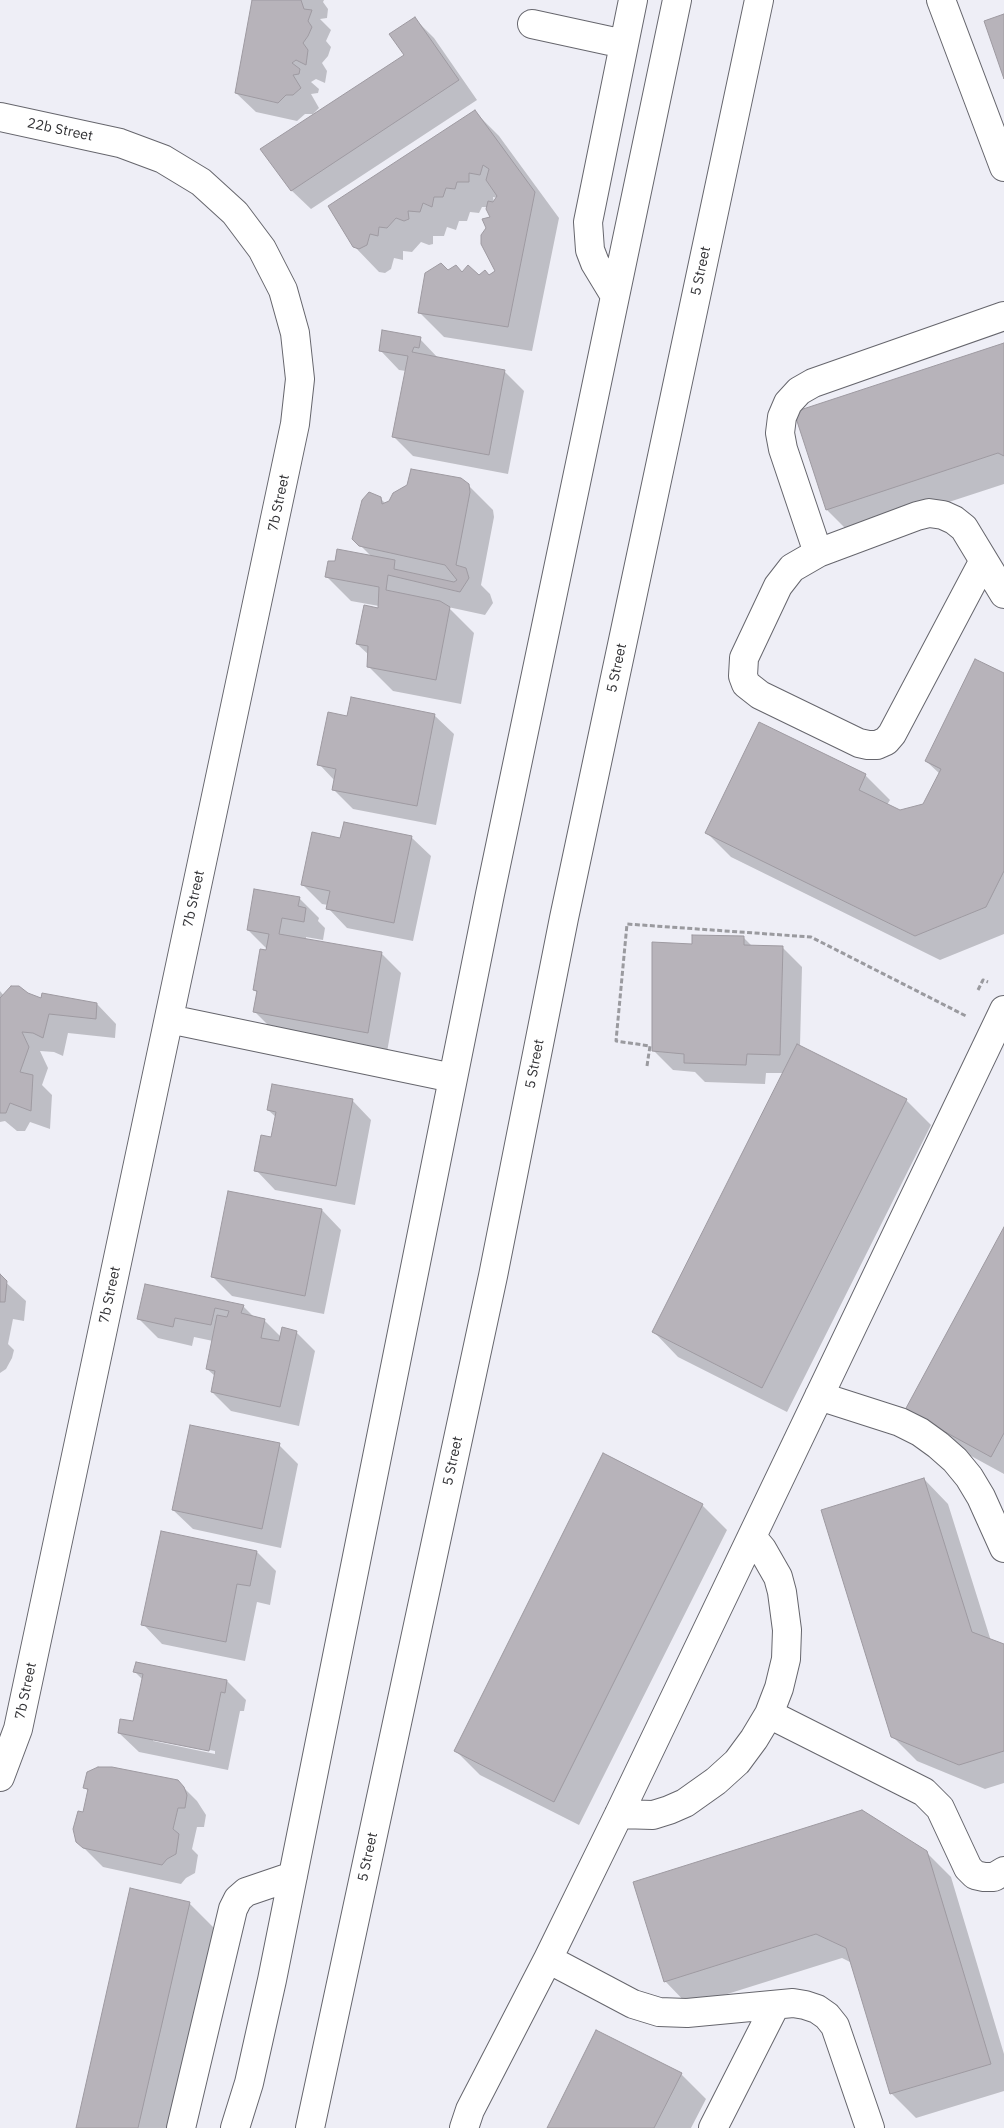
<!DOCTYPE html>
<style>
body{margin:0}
canvas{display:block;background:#eeeef6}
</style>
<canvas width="1004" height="2128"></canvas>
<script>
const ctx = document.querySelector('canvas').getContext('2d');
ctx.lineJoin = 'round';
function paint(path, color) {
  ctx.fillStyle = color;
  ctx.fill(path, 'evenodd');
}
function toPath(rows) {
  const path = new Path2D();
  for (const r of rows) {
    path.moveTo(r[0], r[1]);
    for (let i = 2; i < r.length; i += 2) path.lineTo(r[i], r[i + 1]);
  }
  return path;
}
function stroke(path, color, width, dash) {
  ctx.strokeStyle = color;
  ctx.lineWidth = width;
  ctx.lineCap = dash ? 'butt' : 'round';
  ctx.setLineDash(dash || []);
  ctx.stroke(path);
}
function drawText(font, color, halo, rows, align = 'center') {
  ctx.font = font + ' "IBM Plex Sans",sans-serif';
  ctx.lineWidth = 5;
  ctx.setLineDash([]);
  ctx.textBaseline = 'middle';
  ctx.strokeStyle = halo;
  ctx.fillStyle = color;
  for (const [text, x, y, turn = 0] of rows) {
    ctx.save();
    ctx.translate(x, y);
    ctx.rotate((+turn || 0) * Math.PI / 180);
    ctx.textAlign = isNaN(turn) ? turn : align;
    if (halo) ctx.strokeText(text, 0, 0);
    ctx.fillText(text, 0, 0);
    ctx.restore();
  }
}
const shadow = toPath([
 [254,0,324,0,323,2,328,9,327,18,320,19,331,30,326,41,331,47,328,56,322,63,327,71,325,83,316,79,311,82,319,89,318,93,311,94,319,108,313,114,305,114,297,121,256,112,236,93],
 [415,19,434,38,477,100,311,209,291,190,406,55],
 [474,111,499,136,559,218,532,351,444,337,420,313,448,272,479,277,490,276,496,271,492,218,488,207,482,207,479,213,470,212,467,221,459,221,456,230,447,227,444,236,433,236,433,244,429,245,421,242,412,252,403,251,403,260,394,258,391,269,385,273,379,272,354,246],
 [493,197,498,198,494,203],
 [420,339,439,359,505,372,524,391,508,474,413,456,393,436,406,371,399,370,380,350],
 [1004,344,1004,484,851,534,827,510,796,413],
 [468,485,493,510,494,517,481,585,490,594,493,603,485,615,448,607,474,633,461,704,393,691,368,666,369,655,357,644,379,606,351,601,327,577,372,557,360,545,380,498,386,504],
 [1004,675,1004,934,940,960,731,857,706,832,865,775,890,800,887,805,900,812,924,806,940,774,926,761],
 [434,715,454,734,436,825,353,809,333,789,335,781,319,764,348,717],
 [411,837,431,856,413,941,347,928,328,908,328,905,322,904,302,884,341,839],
 [299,898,319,918,318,921,325,928,323,940,306,937,306,940,382,954,401,973,387,1052,274,1031,255,1012,258,993,254,990,267,949,248,930],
 [744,938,753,947,783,948,802,967,800,1046,906,1100,931,1125,787,1412,678,1357,654,1332,784,1073,766,1073,765,1084,705,1082,695,1072,673,1070,654,1051,693,945],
 [0,991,4,996,27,994,41,999,97,1004,116,1024,115,1038,68,1033,63,1056,54,1052,40,1051,48,1068,42,1085,52,1095,50,1129,30,1122,25,1131,17,1131,5,1121,0,1122],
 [352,1100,371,1120,355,1205,275,1190,256,1170,272,1138,277,1118,268,1110],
 [322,1210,341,1230,324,1314,232,1296,213,1277],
 [1004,1230,1004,1474,931,1434],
 [0,1277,26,1301,24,1321,13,1319,8,1344,14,1350,12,1358,6,1369,0,1373],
 [146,1285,243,1306,255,1318,264,1320,281,1337,296,1332,315,1351,299,1426,231,1411,212,1392,215,1376,207,1369,213,1341,194,1337,192,1346,158,1338,139,1319],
 [279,1445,298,1464,281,1548,193,1529,173,1510],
 [924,1479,948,1504,991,1641,1004,1646,1004,1783,985,1789,917,1761,892,1736],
 [702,1505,727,1530,579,1825,480,1775,456,1751],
 [257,1552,276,1571,270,1605,257,1602,245,1661,162,1644,143,1624],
 [137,1663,227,1681,246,1700,244,1711,240,1711,228,1770,139,1752,119,1733,134,1723,143,1680,135,1672],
 [153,1739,215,1751,215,1754,153,1741],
 [177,1781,197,1801,206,1815,204,1827,197,1827,192,1849,198,1855,195,1873,186,1878,181,1884,103,1867,77,1841,89,1792,85,1788],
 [926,1852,951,1877,1004,2054,1004,2091,916,2118,891,2093,852,1963,842,1958,689,2006,665,1981],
 [189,1903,214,1928,168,2128,77,2128],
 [681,2074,706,2099,691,2128,549,2128]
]);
const building = toPath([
 [252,0,301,0,304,9,312,10,308,21,312,27,308,36,303,43,308,50,306,65,296,60,292,63,300,69,299,74,293,75,301,88,293,95,286,95,278,103,235,93,252,0],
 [1004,14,1004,79,984,21,1004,14],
 [415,17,459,80,291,191,260,149,404,55,389,34,415,17],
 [475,110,535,192,508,327,418,313,425,273,441,263,448,270,456,265,462,272,468,265,479,275,485,270,489,275,495,271,481,244,481,235,486,228,482,219,490,217,486,209,488,201,493,202,497,196,486,180,489,169,483,165,480,175,469,173,469,182,457,182,455,189,446,188,443,197,434,197,432,207,423,203,420,212,408,211,409,219,404,221,396,218,387,228,379,227,378,236,370,234,367,245,359,249,353,247,328,206,475,110],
 [382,330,421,337,419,348,414,347,412,352,505,370,489,455,392,437,408,356,379,351,382,330],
 [1004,343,1004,456,998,453,826,510,794,412,1004,343],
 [411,469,461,478,469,484,470,492,456,565,466,568,469,578,460,592,388,575,386,590,440,601,450,607,436,680,367,667,368,646,356,644,364,605,378,608,379,587,325,577,328,561,335,561,337,549,395,560,394,569,454,582,457,580,445,565,359,546,352,539,362,500,369,492,381,497,382,504,389,501,393,493,407,485,411,469],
 [975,659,1004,673,1004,871,986,907,915,936,705,833,759,722,866,774,859,790,900,810,923,804,941,769,925,761,975,659],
 [351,697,435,714,417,806,332,790,336,769,317,765,328,712,347,716,351,697],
 [344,822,412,836,394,923,326,909,330,891,301,885,312,832,340,838,344,822],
 [254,889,300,897,298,906,306,908,304,922,282,918,279,934,382,952,368,1033,253,1012,257,991,253,990,260,949,266,950,269,934,247,930,254,889],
 [692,935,744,936,744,945,783,946,780,1055,747,1054,746,1065,684,1063,684,1054,652,1051,652,942,692,944,692,935],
 [11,986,19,986,28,993,41,998,42,993,97,1003,96,1019,49,1014,43,1038,33,1033,22,1032,29,1047,20,1072,33,1075,31,1111,10,1103,6,1113,0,1113,0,998,11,986],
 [797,1044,907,1099,762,1388,652,1332,797,1044],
 [272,1084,353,1099,336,1186,254,1171,261,1135,271,1137,276,1112,267,1110,272,1084],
 [228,1191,322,1209,305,1296,211,1277,228,1191],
 [1004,1227,1004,1433,991,1457,905,1410,1004,1227],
 [0,1274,7,1281,5,1302,0,1302,0,1274],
 [145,1284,244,1305,241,1313,265,1319,261,1338,279,1341,282,1327,297,1331,280,1407,211,1392,215,1371,206,1369,217,1315,227,1317,229,1311,215,1308,211,1325,175,1318,173,1327,137,1319,145,1284],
 [190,1425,280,1443,262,1529,172,1510,190,1425],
 [603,1453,703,1504,554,1802,454,1751,603,1453],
 [924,1478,972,1632,1004,1644,1004,1751,959,1765,891,1737,821,1510,924,1478],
 [161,1531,257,1551,250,1586,237,1584,226,1642,141,1625,161,1531],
 [136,1662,227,1680,225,1693,221,1692,209,1751,118,1733,120,1719,133,1721,143,1674,133,1672,136,1662],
 [98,1767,112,1767,178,1780,184,1787,187,1795,185,1808,178,1808,173,1829,179,1834,176,1854,167,1859,162,1865,83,1848,76,1842,73,1829,78,1811,83,1812,88,1789,83,1788,87,1772,98,1767],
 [862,1810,927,1851,991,2064,890,2094,846,1948,816,1934,664,1982,633,1882,862,1810],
 [130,1888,190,1902,138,2128,76,2128,130,1888],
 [596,2030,682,2073,654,2128,547,2128,596,2030]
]);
const path = toPath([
 [978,990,983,980,988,982],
 [647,1066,650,1046,616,1041,627,924,811,937,966,1016]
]);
const minor = toPath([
 [941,0,1004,167],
 [532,24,624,44],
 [0,117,120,143,163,159,201,182,235,213,262,249,283,290,295,333,300,379,295,424,18,1729,0,1777],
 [615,296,595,263,590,250,588,222,633,0],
 [818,553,783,449,780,433,782,417,788,403,799,391,813,383,1004,316],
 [983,562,892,734,886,741,877,745,868,745,859,743,760,695,746,684,743,676,744,658,778,586,792,568,818,553,917,516,929,513,943,515,954,520,964,528,1004,594],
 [169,1019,453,1078],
 [819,1396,900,1422,920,1432,938,1445,955,1460,969,1477,981,1497,1004,1548],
 [769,1714,924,1792,940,1808,968,1868,975,1875,984,1877,994,1877,1004,1871],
 [619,1814,653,1815,669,1810,685,1803,716,1781,737,1762,754,1739,769,1714,779,1688,786,1659,787,1630,782,1592,778,1577,762,1549,752,1537],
 [548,1959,633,2004,659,2012,687,2013,793,2003,805,2005,817,2009,827,2016,835,2026,870,2128],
 [181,2128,233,1909,238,1899,246,1892,293,1876],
 [235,2128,249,2083,272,1980,490,894,677,0],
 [310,2128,493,1276,564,918,759,0],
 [464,2128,470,2110,548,1959,619,1814,1004,1010],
 [713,2128,775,2006]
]);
const streetNames = [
 ["22b Street",60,130,12],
 ["5 Street",701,271,-78],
 ["7b Street",279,503,-78],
 ["5 Street",617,668,-78],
 ["7b Street",194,899,-78],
 ["5 Street",535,1064,-79],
 ["7b Street",110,1295,-78],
 ["5 Street",453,1461,-78],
 ["7b Street",26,1691,-78],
 ["5 Street",368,1857,-78]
];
paint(shadow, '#0003');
paint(building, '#b7b3ba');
stroke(building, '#9e9aa1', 1);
stroke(minor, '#66666d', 30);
stroke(path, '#9a9a9f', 3, [5, 2.5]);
stroke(minor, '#fff', 28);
drawText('14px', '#323235', '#fff', streetNames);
</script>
